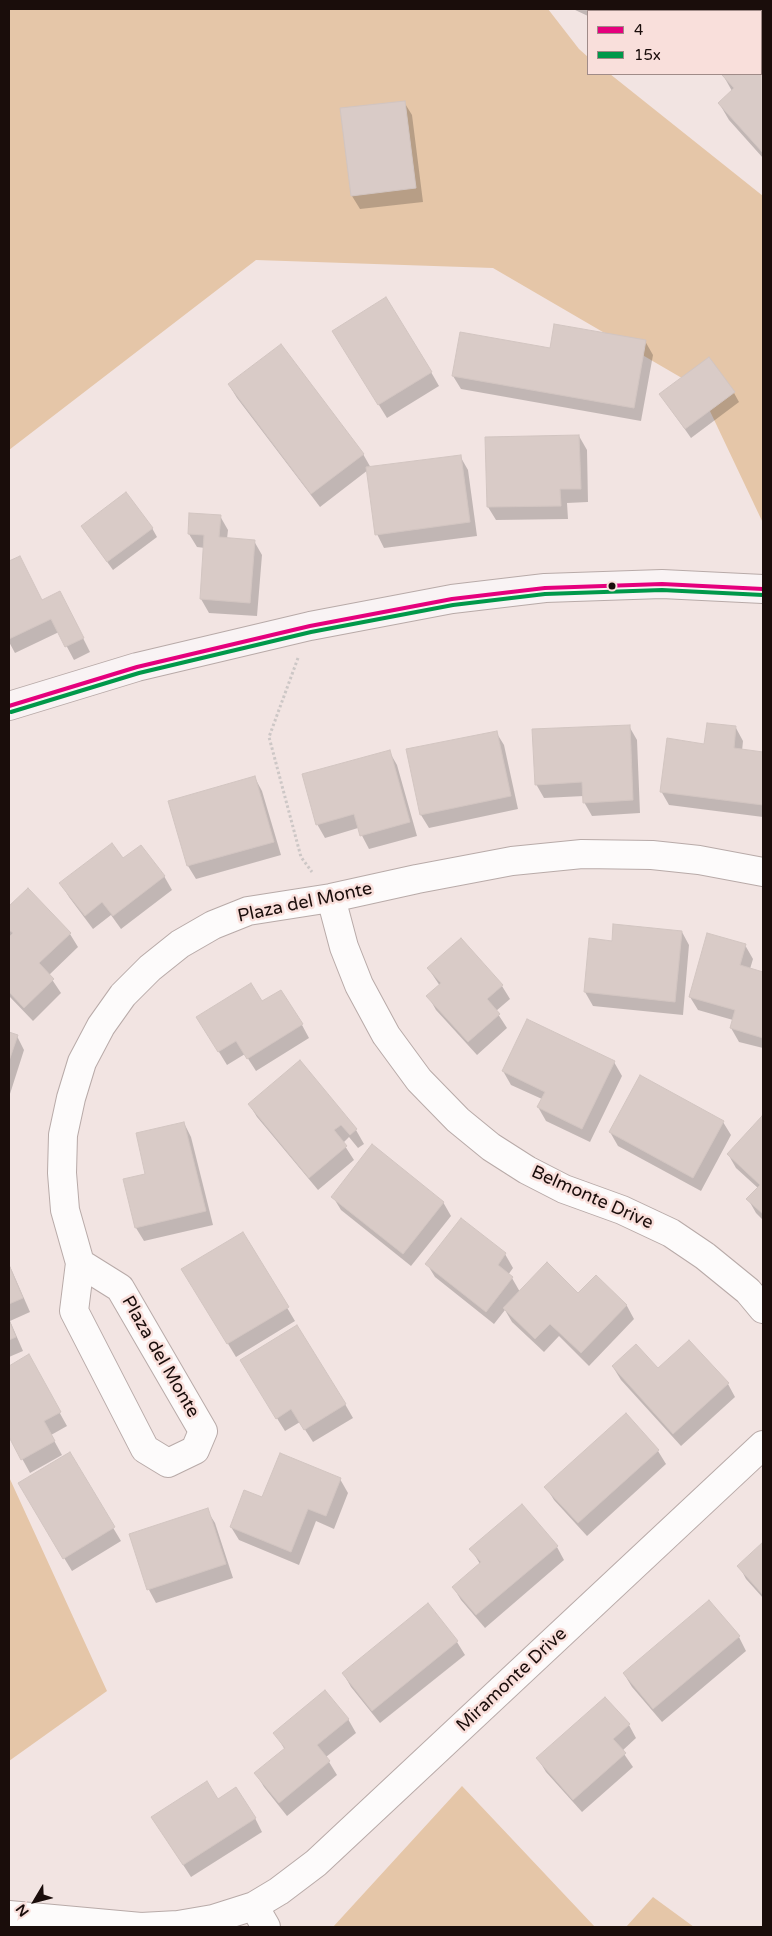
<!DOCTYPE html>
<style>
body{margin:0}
#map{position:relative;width:772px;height:1936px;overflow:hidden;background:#f2e4e2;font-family:"Varela Round",sans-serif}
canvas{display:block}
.frame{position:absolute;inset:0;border:10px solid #1a0d0b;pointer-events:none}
.legend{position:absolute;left:587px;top:10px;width:175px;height:65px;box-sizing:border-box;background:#f9dfdb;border:1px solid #a08b88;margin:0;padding:6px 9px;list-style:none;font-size:15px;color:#1a0d0b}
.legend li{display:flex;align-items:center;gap:10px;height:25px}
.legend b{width:25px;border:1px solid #a08b88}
.north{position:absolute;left:10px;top:1876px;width:50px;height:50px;-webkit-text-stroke:4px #f9dfdb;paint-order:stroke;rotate:233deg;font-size:14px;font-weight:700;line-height:20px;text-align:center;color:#1a0d0b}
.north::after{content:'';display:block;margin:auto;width:18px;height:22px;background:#1a0d0b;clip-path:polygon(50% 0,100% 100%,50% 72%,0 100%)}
</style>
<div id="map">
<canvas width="772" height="1936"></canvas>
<div class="frame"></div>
<ul class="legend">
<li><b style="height:6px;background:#e5007d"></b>4</li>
<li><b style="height:6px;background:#00984a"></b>15x</li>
</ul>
<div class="north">N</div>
</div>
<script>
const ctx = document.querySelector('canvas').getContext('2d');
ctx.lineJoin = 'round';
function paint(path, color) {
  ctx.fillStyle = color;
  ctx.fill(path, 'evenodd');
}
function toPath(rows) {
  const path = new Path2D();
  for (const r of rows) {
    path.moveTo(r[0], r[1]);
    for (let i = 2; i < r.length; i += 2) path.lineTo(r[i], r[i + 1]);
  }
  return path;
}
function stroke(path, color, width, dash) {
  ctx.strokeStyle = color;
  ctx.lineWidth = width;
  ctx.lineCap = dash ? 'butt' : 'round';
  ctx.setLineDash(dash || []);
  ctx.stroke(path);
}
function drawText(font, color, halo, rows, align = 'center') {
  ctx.font = font + ' "Varela Round",sans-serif';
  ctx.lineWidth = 5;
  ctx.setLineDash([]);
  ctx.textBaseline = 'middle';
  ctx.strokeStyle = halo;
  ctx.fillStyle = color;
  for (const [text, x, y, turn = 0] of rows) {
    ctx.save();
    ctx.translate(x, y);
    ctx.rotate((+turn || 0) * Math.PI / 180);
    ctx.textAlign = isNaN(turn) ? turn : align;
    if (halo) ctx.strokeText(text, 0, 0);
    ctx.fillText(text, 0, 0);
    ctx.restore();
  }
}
const green = toPath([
 [9,9,548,9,579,49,588,57,588,74,610,74,763,196,763,523,699,388,493,268,256,260,9,450],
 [9,1477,107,1691,9,1761],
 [462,1786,595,1927,333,1927],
 [653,1897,694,1927,626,1927]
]);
const shadow = toPath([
 [573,9,732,9,731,11,588,11,588,16],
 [761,64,763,67,763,158,729,120,719,103,732,91,723,75,725,74,761,74],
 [404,102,412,115,423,202,360,209,352,196,341,110],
 [645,341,653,355,641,421,461,389,453,376,551,350],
 [341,344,431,372,439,386,387,418],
 [229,385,363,454,371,468,460,456,468,470,477,536,384,548,377,534,368,470,320,507,237,398],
 [734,393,739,402,691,438,660,394],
 [579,436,587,450,588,502,567,503,568,519,496,520,488,507],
 [220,516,228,530,227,539,254,541,262,555,257,616,209,613,201,599,205,548,197,547,189,534],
 [82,527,152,528,157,537,113,570],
 [19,557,42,601,67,606,90,652,74,660,59,632,15,653,9,642,9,562],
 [629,726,637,740,640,813,592,816,584,802,584,796,544,798,536,784],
 [736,728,743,741,742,751,763,753,763,817,669,805,661,791,705,745],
 [496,732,504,745,518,809,429,828,421,815,408,750],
 [389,751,397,765,417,836,369,849,358,828,325,838,317,824],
 [255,778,262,791,281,855,196,879,188,866,170,802],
 [123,860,164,876,172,890,121,929,111,915,93,929,69,897,61,884],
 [28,890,70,934,78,947,49,975,61,993,33,1021,9,996,9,939,11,936,9,934,9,908],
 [682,932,689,945,683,1015,593,1006,585,992,590,940,613,942],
 [745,945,753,959,750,969,763,973,763,1048,739,1042,731,1028,733,1020,698,1010,690,997],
 [428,968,502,986,510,999,496,1011,507,1028,477,1055,436,1010,428,996,440,986],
 [262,1003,302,1025,309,1038,256,1071,245,1054,227,1065,206,1031],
 [9,1033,17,1036,24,1050,9,1097],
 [299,1062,356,1130,364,1144,358,1148,349,1137,343,1143,354,1160,318,1190,257,1117,249,1104],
 [614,1062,622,1076,590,1142,546,1121,538,1107,542,1099,511,1085,503,1071],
 [762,1118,763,1119,763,1220,756,1213,748,1199,758,1188,736,1168,728,1154],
 [723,1122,731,1135,701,1191,618,1146,610,1132],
 [184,1123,191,1137,213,1225,144,1241,136,1228,147,1175],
 [333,1197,443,1202,451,1216,411,1266,341,1210],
 [462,1220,505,1254,513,1268,508,1275,512,1278,520,1292,578,1294,596,1276,627,1306,634,1319,589,1366,559,1336,544,1352,512,1322,505,1310,494,1324,435,1277,427,1264],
 [243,1234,295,1321,236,1357,191,1283],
 [9,1264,30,1312,10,1321,23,1351,9,1357],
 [28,1356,67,1426,51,1435,62,1455,30,1473,9,1435,9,1367],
 [613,1367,728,1384,735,1397,681,1446,621,1380],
 [249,1374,345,1404,353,1418,313,1442,300,1422,285,1431],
 [626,1414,658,1451,666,1464,587,1536,554,1500,546,1487],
 [69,1454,121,1541,72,1571,27,1497],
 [340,1479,348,1493,334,1529,316,1521,299,1565,239,1540,231,1527,263,1499],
 [207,1510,215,1523,233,1578,156,1603,149,1590,131,1535],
 [763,1544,763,1598,746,1579,739,1566],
 [557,1547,564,1560,485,1628,461,1600,453,1587,480,1564,471,1549],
 [428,1605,457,1642,465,1655,380,1723,351,1687,343,1673],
 [739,1637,746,1651,662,1722,632,1687,624,1674],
 [348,1719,356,1733,326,1757,337,1775,287,1816,264,1787,256,1774,285,1750,275,1733],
 [629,1725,636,1738,622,1751,633,1767,582,1812,546,1772,538,1759],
 [255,1818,262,1832,191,1877,161,1831]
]);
const building = toPath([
 [595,9,719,9,718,11,601,11,595,9],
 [761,63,763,65,763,153,718,103,734,88,722,75,761,74,761,63],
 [405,101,416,188,351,196,340,108,405,101],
 [386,297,432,372,378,405,332,331,386,297],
 [554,324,646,340,634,408,452,376,460,332,550,348,554,324],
 [281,344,364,454,311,494,228,384,281,344],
 [709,357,735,392,685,429,659,394,709,357],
 [579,435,581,489,560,489,561,506,487,507,485,437,579,435],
 [461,455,470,522,375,535,366,467,461,455],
 [126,492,153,528,107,562,81,526,126,492],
 [189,513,221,515,219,537,255,540,250,603,200,599,204,535,188,534,189,513],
 [20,556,42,600,60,591,84,638,65,647,51,619,9,639,9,561,20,556],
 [707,723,736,726,734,748,763,752,763,805,660,792,667,738,704,744,707,723],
 [630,725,633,800,583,803,582,782,535,785,532,729,630,725],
 [497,731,511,796,420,815,406,749,497,731],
 [390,750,410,822,360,836,354,814,316,825,302,774,390,750],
 [255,776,274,842,187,866,168,801,255,776],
 [112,843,123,858,141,845,165,876,113,916,102,902,85,916,59,883,112,843],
 [28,888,71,933,39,963,54,979,24,1008,9,992,9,937,13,933,9,930,9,906,28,888],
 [613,924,682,931,675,1002,584,992,589,938,612,941,613,924],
 [707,933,746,944,740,965,763,972,763,1038,730,1028,735,1010,689,997,707,933],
 [461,938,503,985,487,999,500,1014,468,1042,426,996,441,983,427,968,461,938],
 [251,983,262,1001,281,990,303,1024,247,1059,236,1041,218,1052,196,1017,251,983],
 [527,1019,615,1061,582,1129,537,1107,545,1092,502,1071,527,1019],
 [9,1032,18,1035,9,1061,9,1032],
 [300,1060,357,1129,350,1135,341,1125,334,1130,347,1146,309,1178,248,1104,300,1060],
 [640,1075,724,1121,693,1178,609,1132,640,1075],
 [762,1116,763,1117,763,1214,746,1199,760,1185,727,1154,762,1116],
 [184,1122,206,1211,135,1228,123,1179,145,1174,136,1133,184,1122],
 [372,1144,444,1202,403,1254,331,1197,372,1144],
 [461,1218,506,1253,498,1265,513,1277,486,1312,425,1264,461,1218],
 [243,1232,289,1307,227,1344,181,1269,243,1232],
 [547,1262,578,1293,596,1275,627,1305,581,1353,550,1324,535,1339,503,1308,547,1262],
 [9,1265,23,1298,9,1304,9,1265],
 [9,1320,16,1337,9,1340,9,1320],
 [297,1325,346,1404,304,1430,291,1409,276,1419,240,1360,297,1325],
 [689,1340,729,1383,673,1434,612,1366,636,1344,658,1368,689,1340],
 [29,1354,61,1412,44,1421,55,1441,21,1460,9,1437,9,1366,29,1354],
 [626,1413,659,1450,578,1523,544,1487,626,1413],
 [70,1452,115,1527,63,1559,18,1483,70,1452],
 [280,1453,341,1478,326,1516,308,1509,291,1552,230,1527,244,1490,262,1497,280,1453],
 [522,1504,558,1546,476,1615,452,1587,481,1562,469,1549,522,1504],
 [208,1508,226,1564,147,1590,129,1534,208,1508],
 [763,1542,763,1595,737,1566,763,1542],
 [709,1600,740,1636,653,1709,623,1673,709,1600],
 [428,1603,458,1641,372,1711,342,1673,428,1603],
 [325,1690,349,1719,317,1745,330,1761,279,1803,254,1773,285,1748,273,1733,325,1690],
 [605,1697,630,1724,613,1739,626,1753,573,1800,536,1758,605,1697],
 [207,1781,218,1799,236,1787,256,1818,183,1865,151,1817,207,1781]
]);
const path = toPath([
 [298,658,269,737,301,857,312,872]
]);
const street = toPath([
 [331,898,344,947,359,985,386,1035,419,1080,458,1120,491,1147,527,1170,564,1189,622,1210,671,1233,705,1256,748,1291,763,1309],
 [80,1263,120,1288,203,1431,195,1450,168,1463,145,1449,74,1311,80,1263,65,1210,62,1173,63,1135,71,1098,82,1062,101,1026,123,995,150,968,180,944,213,925,248,911,331,898,417,879,512,861,582,854,652,855,699,860,763,872],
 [254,1906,266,1927],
 [9,1915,141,1927,178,1925,213,1919,254,1906,279,1891,316,1863,763,1445]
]);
const secondary = toPath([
 [9,706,137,667,310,626,452,599,545,588,662,584,763,589]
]);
const bus1 = toPath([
 [9,706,137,667,310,626,452,599,545,588,662,584,763,589]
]);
const bus2 = toPath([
 [11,712,139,673,311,632,453,605,545,594,662,590,763,595]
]);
const markers = [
 [612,586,4.5,"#1a0d0b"]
];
const streetNames = [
 ["Plaza del Monte",305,903,-12],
 ["Belmonte Drive",592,1198,24],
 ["Plaza del Monte",160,1357,60],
 ["Miramonte Drive",512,1680,-43]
];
paint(green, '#e5c6a8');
paint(shadow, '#0003');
paint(building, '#d9cbc7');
stroke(building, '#d2c5c1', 1);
stroke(street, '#b8aaa8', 30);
stroke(secondary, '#b8aaa8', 30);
stroke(path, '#cdc7c6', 3, [2.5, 2.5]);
stroke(street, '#fdfbfb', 28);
stroke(secondary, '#f9f3f4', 28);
stroke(bus1, '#e5007d', 4);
stroke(bus2, '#00984a', 4);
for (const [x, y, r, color] of markers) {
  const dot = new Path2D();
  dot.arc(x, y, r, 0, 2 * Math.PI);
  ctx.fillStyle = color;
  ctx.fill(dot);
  stroke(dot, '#f9dfdb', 2);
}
drawText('18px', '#1a0d0b', '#f9dfdb', streetNames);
</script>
